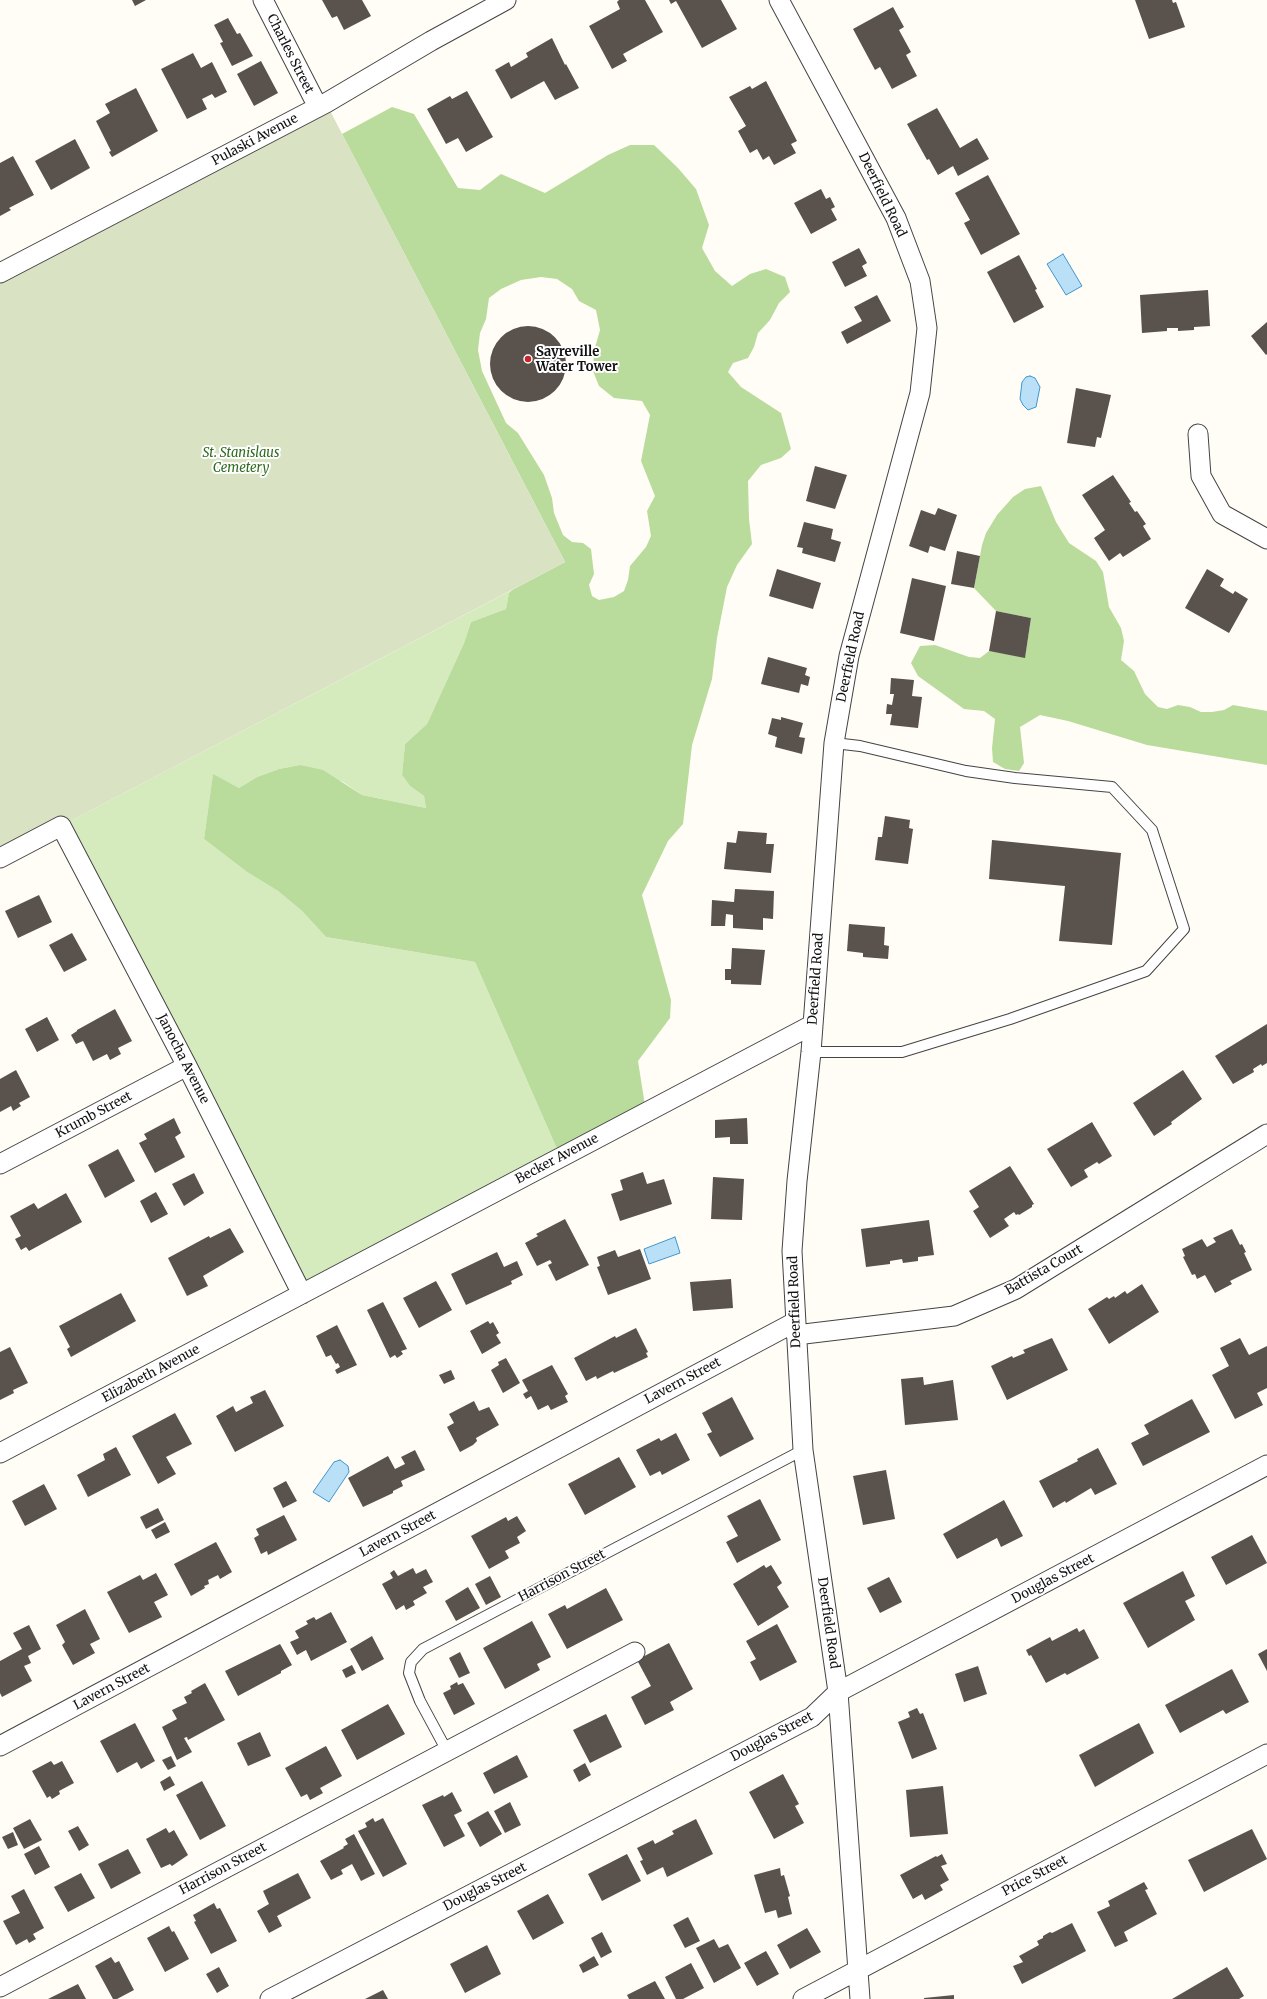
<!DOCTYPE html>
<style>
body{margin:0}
canvas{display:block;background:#fffdf5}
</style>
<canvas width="1267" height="1999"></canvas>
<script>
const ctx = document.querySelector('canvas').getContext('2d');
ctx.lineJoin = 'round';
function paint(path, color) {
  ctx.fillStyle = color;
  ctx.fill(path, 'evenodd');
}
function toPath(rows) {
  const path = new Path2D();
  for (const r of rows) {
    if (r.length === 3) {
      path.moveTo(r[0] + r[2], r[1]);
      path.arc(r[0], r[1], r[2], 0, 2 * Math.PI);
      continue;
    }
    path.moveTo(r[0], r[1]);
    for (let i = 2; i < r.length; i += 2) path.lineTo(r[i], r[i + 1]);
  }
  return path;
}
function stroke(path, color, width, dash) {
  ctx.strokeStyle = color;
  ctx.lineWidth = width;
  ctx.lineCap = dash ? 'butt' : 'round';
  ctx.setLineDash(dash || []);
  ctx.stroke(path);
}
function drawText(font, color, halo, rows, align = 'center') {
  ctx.font = font + ' Merriweather,serif';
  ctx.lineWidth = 4;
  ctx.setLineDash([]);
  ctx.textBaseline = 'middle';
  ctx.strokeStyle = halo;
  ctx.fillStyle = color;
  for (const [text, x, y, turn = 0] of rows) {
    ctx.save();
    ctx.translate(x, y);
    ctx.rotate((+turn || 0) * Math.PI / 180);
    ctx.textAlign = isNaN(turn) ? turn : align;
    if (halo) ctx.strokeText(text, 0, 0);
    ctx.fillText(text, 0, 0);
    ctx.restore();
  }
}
const green = toPath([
 [512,590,509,593,506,609,471,622,464,643,427,724,405,744,402,775,410,786,424,796,426,808,362,795,343,782,300,765,279,769,257,777,239,788,213,775,204,839,247,872,278,891,302,911,326,937,475,962,561,1158,302,1294,61,826]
]);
const forest = toPath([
 [392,107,414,114,458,188,480,190,501,174,545,193,608,155,630,145,654,145,678,168,696,189,709,225,702,248,715,271,732,286,750,274,766,269,785,277,790,292,779,303,770,320,758,333,754,347,748,358,733,363,728,372,741,387,781,413,791,449,781,458,761,465,748,481,749,519,752,544,737,565,727,587,717,638,712,679,692,745,683,824,668,841,642,895,671,1000,670,1018,638,1061,646,1112,561,1158,475,962,326,937,302,911,278,891,247,872,204,839,213,774,239,788,257,777,279,769,300,765,323,770,362,795,426,808,424,796,410,786,402,775,405,744,427,724,464,643,471,622,506,609,509,593,512,590,565,562,342,134],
 [541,277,557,279,572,289,579,301,596,310,600,330,594,351,593,371,599,386,614,398,642,401,650,415,641,461,655,496,647,511,651,536,646,547,630,566,628,580,624,591,614,597,599,600,592,596,589,585,594,574,591,549,583,543,572,542,563,535,554,513,552,498,544,475,518,433,506,423,482,371,478,350,480,333,486,319,489,298,501,289,521,280],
 [1041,486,1056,522,1069,543,1096,561,1103,572,1109,607,1121,628,1124,641,1121,660,1134,671,1145,694,1158,707,1167,709,1178,705,1190,707,1201,712,1212,712,1224,710,1233,705,1267,711,1267,765,1147,745,1068,721,1040,715,1020,727,1024,763,1019,771,1005,769,993,762,992,748,995,719,984,711,964,709,918,676,911,663,920,646,935,645,969,657,980,658,989,651,1025,657,1031,618,996,611,974,588,982,545,986,533,997,515,1013,497,1025,489]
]);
const cemetery = toPath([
 [326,103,565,562,0,858,0,273]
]);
const water = toPath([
 [1063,254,1082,286,1066,295,1047,264,1063,254],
 [1030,376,1035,378,1040,387,1036,407,1028,410,1023,405,1020,399,1022,382,1026,377,1030,376],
 [675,1237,680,1253,649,1264,644,1249,675,1237],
 [340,1460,348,1466,349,1472,329,1502,313,1492,334,1462,340,1460]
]);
const building = toPath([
 [132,0,146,0,135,6],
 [322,0,362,0,371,16,344,30,337,16,332,18],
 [619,0,645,0,663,32,623,54,627,61,612,69,589,26,620,9,617,2],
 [669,0,721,0,737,29,702,48,676,1,671,4],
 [1135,0,1172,0,1173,3,1176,2,1185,27,1149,39],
 [893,7,904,27,899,30,911,52,906,55,917,76,892,89,880,67,875,70,853,29],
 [228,18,237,34,240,33,253,56,232,66,220,43,223,42,214,25],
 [552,38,565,65,566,64,579,88,555,100,544,81,511,99,495,70,509,62,511,67,528,57,526,53],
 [193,53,201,68,212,62,227,92,215,98,212,94,202,99,207,109,187,119,161,69],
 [261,61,278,93,254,106,237,74],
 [766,81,797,141,791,144,796,153,774,165,769,156,763,160,757,149,750,153,738,131,746,126,729,97,750,86,752,89],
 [136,88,158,131,112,157,109,152,111,151,96,121,110,113,105,104],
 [467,91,493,137,466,152,458,138,446,144,427,109,450,96,452,99],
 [937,108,960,148,977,138,989,159,958,176,953,166,938,175,929,159,927,160,907,124],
 [75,139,90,168,51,190,35,161],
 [13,156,34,195,9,208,11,210,0,216,0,163],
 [988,175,1020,234,981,255,964,223,970,220,955,193],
 [821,189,826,199,830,197,835,207,831,209,837,220,811,234,794,203],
 [859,248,867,263,862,266,867,276,845,287,832,262],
 [1019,255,1037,289,1035,290,1044,307,1014,323,987,272],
 [1208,290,1210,326,1194,327,1194,330,1178,331,1178,328,1167,328,1167,331,1142,333,1140,295],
 [877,295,891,321,847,344,841,332,862,321,854,307],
 [1267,322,1267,354,1266,355,1251,336],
 [528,364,38],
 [1076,388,1111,395,1101,438,1097,437,1095,447,1067,443],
 [815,466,847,475,835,509,806,501],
 [1113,475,1131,502,1129,503,1135,512,1137,511,1146,524,1143,526,1151,539,1123,557,1120,553,1109,561,1094,538,1105,530,1082,495],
 [938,508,957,515,945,551,930,546,928,553,909,546,921,510,935,515],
 [804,522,833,529,831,539,841,542,835,562,802,553,803,548,797,547],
 [957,551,980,556,974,588,951,584],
 [777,569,821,583,813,609,769,596],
 [1207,569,1224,579,1220,586,1233,594,1235,591,1248,599,1229,633,1185,608],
 [912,578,946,586,934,641,900,633],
 [996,611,1031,618,1025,658,989,651],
 [768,657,807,668,805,675,810,677,808,686,801,684,799,693,761,684],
 [891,678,914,680,912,696,922,697,918,728,890,725,892,714,886,714,887,704,892,705,894,694,890,694],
 [781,717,803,723,799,737,805,738,802,754,775,747,777,737,768,734,772,718,781,720],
 [885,816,910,820,909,828,913,829,908,864,875,860,878,837,882,837],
 [738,831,767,833,766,844,774,844,771,873,724,869,727,842,736,843],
 [992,840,1121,853,1112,945,1059,941,1065,886,989,879],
 [735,889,774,891,773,919,763,918,763,930,733,928,733,915,726,914,725,926,711,926,712,900,734,902],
 [39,895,52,922,18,938,5,911],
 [849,924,885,927,884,945,889,946,888,959,863,957,863,953,847,951],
 [72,933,87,960,64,972,49,945],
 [732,948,765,950,761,985,731,984,731,980,725,980,725,969,731,969],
 [115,1009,132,1041,118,1048,121,1054,110,1060,107,1054,93,1061,83,1041,76,1044,71,1035,77,1031,77,1030],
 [47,1017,59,1040,37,1052,25,1029],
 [1267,1024,1267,1063,1262,1066,1261,1064,1253,1069,1254,1072,1233,1084,1215,1056],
 [16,1070,30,1097,19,1103,21,1106,13,1111,11,1106,0,1112,0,1079],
 [1183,1070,1202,1099,1171,1122,1172,1124,1154,1136,1133,1103],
 [174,1118,181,1133,175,1137,185,1157,155,1173,139,1143,147,1139,144,1134],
 [747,1118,748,1144,730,1144,730,1137,715,1138,715,1120],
 [1092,1122,1112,1156,1099,1164,1097,1162,1084,1170,1088,1177,1071,1187,1047,1149],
 [118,1149,135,1181,105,1198,88,1165],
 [1010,1166,1034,1204,1032,1205,1032,1207,1019,1215,1018,1214,1016,1215,1014,1212,1004,1219,1009,1226,990,1238,973,1211,979,1207,969,1191],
 [643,1172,647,1184,664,1179,672,1204,620,1221,611,1194,623,1190,620,1180],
 [194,1173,204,1193,184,1206,172,1184],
 [713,1177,744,1179,742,1220,711,1219],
 [156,1192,168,1214,151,1223,140,1201],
 [66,1193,82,1222,29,1251,26,1247,21,1250,15,1239,21,1236,10,1216,34,1203,38,1209],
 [565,1219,589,1265,556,1281,548,1265,552,1263,550,1260,537,1266,525,1243,538,1236,536,1234],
 [929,1220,934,1255,918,1257,918,1261,903,1263,902,1259,890,1261,890,1264,866,1267,861,1229],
 [230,1228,244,1252,203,1276,208,1286,187,1296,168,1258,209,1236,210,1238],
 [1232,1229,1240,1245,1242,1244,1246,1252,1244,1253,1252,1270,1230,1281,1232,1284,1215,1293,1205,1275,1197,1279,1195,1274,1192,1275,1183,1257,1185,1256,1182,1249,1202,1239,1207,1247,1216,1242,1213,1238],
 [640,1249,651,1279,608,1295,597,1267,600,1266,597,1257,615,1250,618,1257],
 [497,1252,504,1267,517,1261,523,1275,511,1281,512,1284,466,1305,451,1274],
 [731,1279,733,1308,693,1311,690,1282],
 [436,1281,452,1310,419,1328,403,1298],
 [1142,1284,1159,1312,1109,1344,1088,1309,1107,1297,1109,1299,1114,1296,1115,1298,1125,1291,1127,1294],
 [121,1293,136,1321,71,1357,67,1349,70,1347,59,1326],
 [383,1302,407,1349,401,1351,403,1354,397,1358,395,1355,390,1358,367,1310],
 [488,1321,490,1324,493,1322,499,1333,496,1335,501,1343,482,1354,470,1331],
 [337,1325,357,1365,337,1374,335,1370,340,1367,338,1363,336,1364,331,1355,326,1357,316,1336],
 [636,1328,648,1352,646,1353,648,1357,614,1373,613,1371,597,1379,596,1376,586,1381,574,1358,615,1336,616,1338],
 [1052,1338,1068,1370,1007,1400,991,1366,1012,1356,1013,1358,1025,1353,1023,1350],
 [1240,1338,1249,1355,1267,1346,1267,1388,1257,1393,1263,1405,1235,1419,1212,1375,1229,1366,1220,1348],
 [10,1347,28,1383,13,1390,14,1393,0,1400,0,1352],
 [506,1358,520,1383,503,1393,491,1370,499,1365,498,1362],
 [552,1365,568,1394,565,1396,568,1402,551,1410,548,1405,538,1410,531,1396,526,1399,523,1394,528,1391,522,1380],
 [451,1370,455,1379,444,1384,439,1375],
 [923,1377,924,1385,953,1380,958,1420,905,1425,901,1379],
 [265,1390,284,1426,235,1452,216,1416,233,1406,236,1412,253,1403,250,1397],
 [732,1397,754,1439,720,1457,707,1434,712,1432,702,1413],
 [1192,1399,1210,1432,1143,1466,1131,1443,1149,1434,1144,1425],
 [474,1401,479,1411,489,1407,499,1425,476,1438,477,1441,473,1445,460,1452,447,1427,454,1423,449,1414],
 [175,1413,192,1444,166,1457,176,1474,158,1484,132,1436],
 [676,1433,690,1460,662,1475,660,1471,650,1476,636,1450,659,1438,661,1441],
 [116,1447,131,1475,88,1497,77,1475,105,1460,103,1454],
 [1098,1448,1117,1484,1095,1495,1091,1488,1066,1503,1065,1501,1053,1508,1039,1481,1078,1461,1077,1459],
 [415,1450,425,1470,401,1481,403,1486,393,1491,393,1493,363,1507,348,1478,388,1456,395,1469,405,1464,401,1457],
 [619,1457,636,1487,585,1515,568,1484],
 [886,1470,895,1519,863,1525,853,1476],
 [286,1481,297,1501,283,1508,273,1488],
 [44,1484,57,1509,25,1526,12,1501],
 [760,1499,781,1540,737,1563,726,1542,738,1536,727,1516],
 [1004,1500,1023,1536,1001,1547,997,1538,957,1559,943,1534],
 [158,1508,164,1520,146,1529,140,1517],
 [284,1515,297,1540,268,1555,267,1551,261,1554,254,1538,259,1535,256,1529],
 [517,1516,526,1531,517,1537,520,1543,505,1551,509,1558,489,1569,471,1536,506,1517,508,1521],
 [165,1522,170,1532,156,1539,151,1530],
 [1252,1535,1267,1563,1226,1585,1211,1557],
 [216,1542,232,1572,220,1579,218,1575,208,1580,209,1584,204,1586,205,1588,191,1596,174,1564],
 [764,1565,766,1568,771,1565,782,1583,777,1587,789,1607,758,1626,733,1584],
 [413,1568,416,1574,426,1569,433,1582,423,1587,427,1593,413,1601,415,1605,406,1610,404,1605,396,1610,382,1584,393,1578,390,1573,394,1570,398,1576],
 [1183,1571,1195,1596,1185,1601,1195,1620,1148,1648,1123,1603],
 [156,1573,168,1595,154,1602,162,1617,129,1633,107,1592,140,1575,143,1580],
 [490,1576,501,1597,486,1605,475,1584],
 [889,1577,902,1602,880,1613,867,1588],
 [468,1587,480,1608,456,1621,445,1601],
 [606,1588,623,1620,567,1649,548,1614,565,1605,567,1609],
 [85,1609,100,1639,90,1644,95,1653,73,1665,62,1645,65,1642,56,1625],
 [331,1612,347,1642,311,1661,306,1650,297,1655,290,1642,299,1638,295,1631,308,1624,306,1621,314,1617,316,1620],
 [532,1621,551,1657,537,1664,540,1670,505,1689,483,1648],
 [777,1624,797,1662,760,1681,750,1662,756,1659,746,1641],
 [29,1625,41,1649,28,1656,31,1663,24,1666,32,1681,2,1697,0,1693,0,1661,22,1649,13,1633],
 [1077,1628,1079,1632,1084,1629,1099,1658,1067,1675,1065,1673,1046,1683,1031,1655,1029,1656,1026,1650,1050,1637,1052,1641],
 [372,1636,384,1659,362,1671,350,1649],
 [669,1643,693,1689,670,1702,674,1710,645,1725,631,1697,651,1686,637,1660],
 [280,1644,292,1665,281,1671,281,1673,238,1696,225,1671],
 [1267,1649,1267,1671,1258,1654],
 [460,1652,470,1673,459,1678,449,1658],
 [352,1665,356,1673,346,1678,342,1670],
 [978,1666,987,1694,964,1702,955,1674],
 [1232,1669,1249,1702,1226,1714,1223,1710,1180,1733,1165,1705],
 [457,1682,458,1685,463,1683,475,1704,454,1715,443,1693,451,1689,450,1686],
 [205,1683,225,1720,188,1740,187,1737,184,1738,192,1752,177,1760,162,1727,177,1719,172,1710,187,1703,184,1697,192,1693,191,1691],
 [388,1704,405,1734,357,1760,341,1730],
 [917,1708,920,1714,923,1713,937,1749,912,1759,898,1722,910,1717,908,1712],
 [606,1714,622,1747,590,1763,573,1730],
 [135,1723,155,1761,141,1769,137,1762,117,1773,100,1741],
 [1139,1723,1154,1753,1095,1787,1079,1755],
 [260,1732,271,1756,248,1766,237,1743],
 [326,1746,342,1776,320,1788,323,1793,310,1800,307,1794,301,1797,285,1768],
 [517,1755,528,1777,494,1794,483,1773],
 [171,1756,176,1766,168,1770,162,1760],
 [51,1761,54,1765,62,1761,74,1783,59,1791,60,1794,52,1799,50,1796,47,1798,32,1771],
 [585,1763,591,1775,579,1782,573,1770],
 [783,1774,799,1804,795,1806,804,1823,774,1839,749,1792],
 [170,1776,175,1785,164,1791,160,1782],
 [202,1781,226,1826,200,1840,176,1795],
 [943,1786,948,1834,910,1837,906,1790],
 [452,1792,462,1811,454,1815,465,1836,444,1847,422,1805,443,1795,444,1797],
 [510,1802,521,1825,505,1833,494,1811],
 [488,1811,502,1834,480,1847,467,1823],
 [373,1818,375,1822,383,1818,407,1864,383,1877,358,1831,367,1827,365,1823],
 [30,1819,42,1840,24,1849,13,1828],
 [696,1819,713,1854,667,1877,663,1867,647,1875,640,1861,643,1860,637,1848,653,1840,655,1844,674,1834,672,1831],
 [78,1826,89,1845,79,1851,68,1831],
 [166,1828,169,1833,174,1830,188,1855,172,1866,170,1864,161,1868,146,1839],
 [1252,1829,1267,1859,1204,1892,1188,1860],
 [13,1832,18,1845,8,1849,2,1837],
 [354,1834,375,1874,361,1881,352,1864,341,1870,343,1874,331,1880,320,1861,344,1848,343,1847,348,1844,345,1839],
 [39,1846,50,1867,35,1875,24,1854],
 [128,1849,141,1873,111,1889,98,1864],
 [627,1854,641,1881,602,1901,588,1874],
 [942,1854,947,1864,941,1866,949,1880,940,1885,943,1890,925,1900,922,1894,913,1899,900,1875,936,1856,937,1857],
 [780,1868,781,1876,784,1875,790,1896,788,1897,792,1914,778,1918,776,1910,765,1913,754,1875],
 [81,1873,95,1898,68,1912,54,1887],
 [298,1873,311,1898,277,1916,282,1926,269,1933,257,1911,269,1904,263,1891],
 [1144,1882,1148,1889,1145,1890,1157,1914,1124,1932,1128,1941,1115,1947,1097,1912,1110,1906,1108,1901],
 [24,1889,44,1928,33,1934,36,1939,29,1943,27,1939,16,1945,3,1921,20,1913,11,1896],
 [548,1894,564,1923,533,1940,517,1911],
 [214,1903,217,1909,220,1908,237,1941,211,1954,194,1922,196,1921,193,1915],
 [688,1917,700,1941,685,1948,673,1925],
 [1072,1923,1086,1951,1022,1984,1013,1966,1023,1962,1019,1956,1039,1945,1037,1941,1043,1938,1043,1936,1050,1932,1052,1933],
 [169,1926,172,1932,174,1931,189,1959,165,1972,147,1938],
 [807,1928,821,1952,790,1969,777,1945],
 [602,1932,612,1952,601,1958,591,1938],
 [714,1939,719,1948,728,1944,741,1968,714,1983,696,1948],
 [487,1945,501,1974,465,1993,450,1964],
 [766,1951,779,1974,757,1986,744,1963],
 [594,1956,599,1965,583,1973,579,1965],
 [111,1957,115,1963,119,1961,134,1990,117,1999,113,1999,95,1966],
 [691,1963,704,1988,683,1999,676,1999,665,1977],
 [219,1967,229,1986,217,1993,206,1974],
 [1227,1967,1244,1996,1239,1999,1172,1999],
 [655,1981,665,1999,629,1999,627,1995],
 [78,1984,86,1999,48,1999],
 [383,1990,388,1999,365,1999],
 [954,1995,954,1999,924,1999,924,1998]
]);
const lane = toPath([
 [811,1052,902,1052,1010,1019,1146,971,1184,929,1152,830,1112,787,1015,778,966,771,860,746,834,743],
 [447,1751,420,1701,409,1673,411,1662,423,1649,803,1450]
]);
const street = toPath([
 [263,0,318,107],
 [779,0,896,218,920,281,927,328,920,393,849,656,834,743,811,1052,797,1181,792,1251,803,1450,838,1692,860,1999],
 [0,273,326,103,431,41,506,0],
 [1198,434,1201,476,1222,514,1267,539],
 [0,858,61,826,187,1066,302,1294],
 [0,1164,187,1066],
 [796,1335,954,1316,1016,1289,1267,1134],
 [0,1453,812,1025],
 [0,1746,795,1322],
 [0,1987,635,1652],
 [270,1999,812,1717,838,1692,1267,1465],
 [803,1999,1267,1754]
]);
const markers = [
 [528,359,4,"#c4262e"]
];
const streetNames = [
 ["Charles Street",290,54,63],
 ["Pulaski Avenue",255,140,-28],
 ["Deerfield Road",882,195,64],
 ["Deerfield Road",851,657,-78],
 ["Deerfield Road",816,979,-86],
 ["Janocha Avenue",183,1059,63],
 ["Krumb Street",94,1115,-28],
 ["Becker Avenue",557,1159,-28],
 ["Battista Court",1044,1270,-30],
 ["Deerfield Road",795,1302,-92],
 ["Elizabeth Avenue",151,1374,-28],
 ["Lavern Street",683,1381,-28],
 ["Lavern Street",398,1534,-28],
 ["Harrison Street",562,1576,-28],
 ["Douglas Street",1053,1579,-28],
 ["Deerfield Road",828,1623,82],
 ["Lavern Street",112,1687,-28],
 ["Douglas Street",772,1737,-28],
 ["Harrison Street",223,1869,-28],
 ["Price Street",1035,1876,-28],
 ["Douglas Street",485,1887,-27]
];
const poiNames = [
 ["Sayreville",536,352],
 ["Water Tower",536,367]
];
const parkNames = [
 ["St. Stanislaus",241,453],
 ["Cemetery",241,468]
];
paint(green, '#d5ebbd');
paint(forest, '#b9dc9c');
paint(cemetery, '#d9e3c4');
paint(water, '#b9e0f7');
stroke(water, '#3f96cf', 1);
paint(building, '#5a524d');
stroke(lane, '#444', 12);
stroke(street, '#444', 21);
stroke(lane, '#fff', 10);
stroke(street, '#fff', 19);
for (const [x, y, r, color] of markers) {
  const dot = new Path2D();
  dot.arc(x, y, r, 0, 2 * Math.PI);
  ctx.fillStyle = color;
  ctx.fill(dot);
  stroke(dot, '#fff', 1.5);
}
drawText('13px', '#111', '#fff', streetNames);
drawText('bold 13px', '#111', '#fff', poiNames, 'left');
drawText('italic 13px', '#2f6b1f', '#fff', parkNames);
</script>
